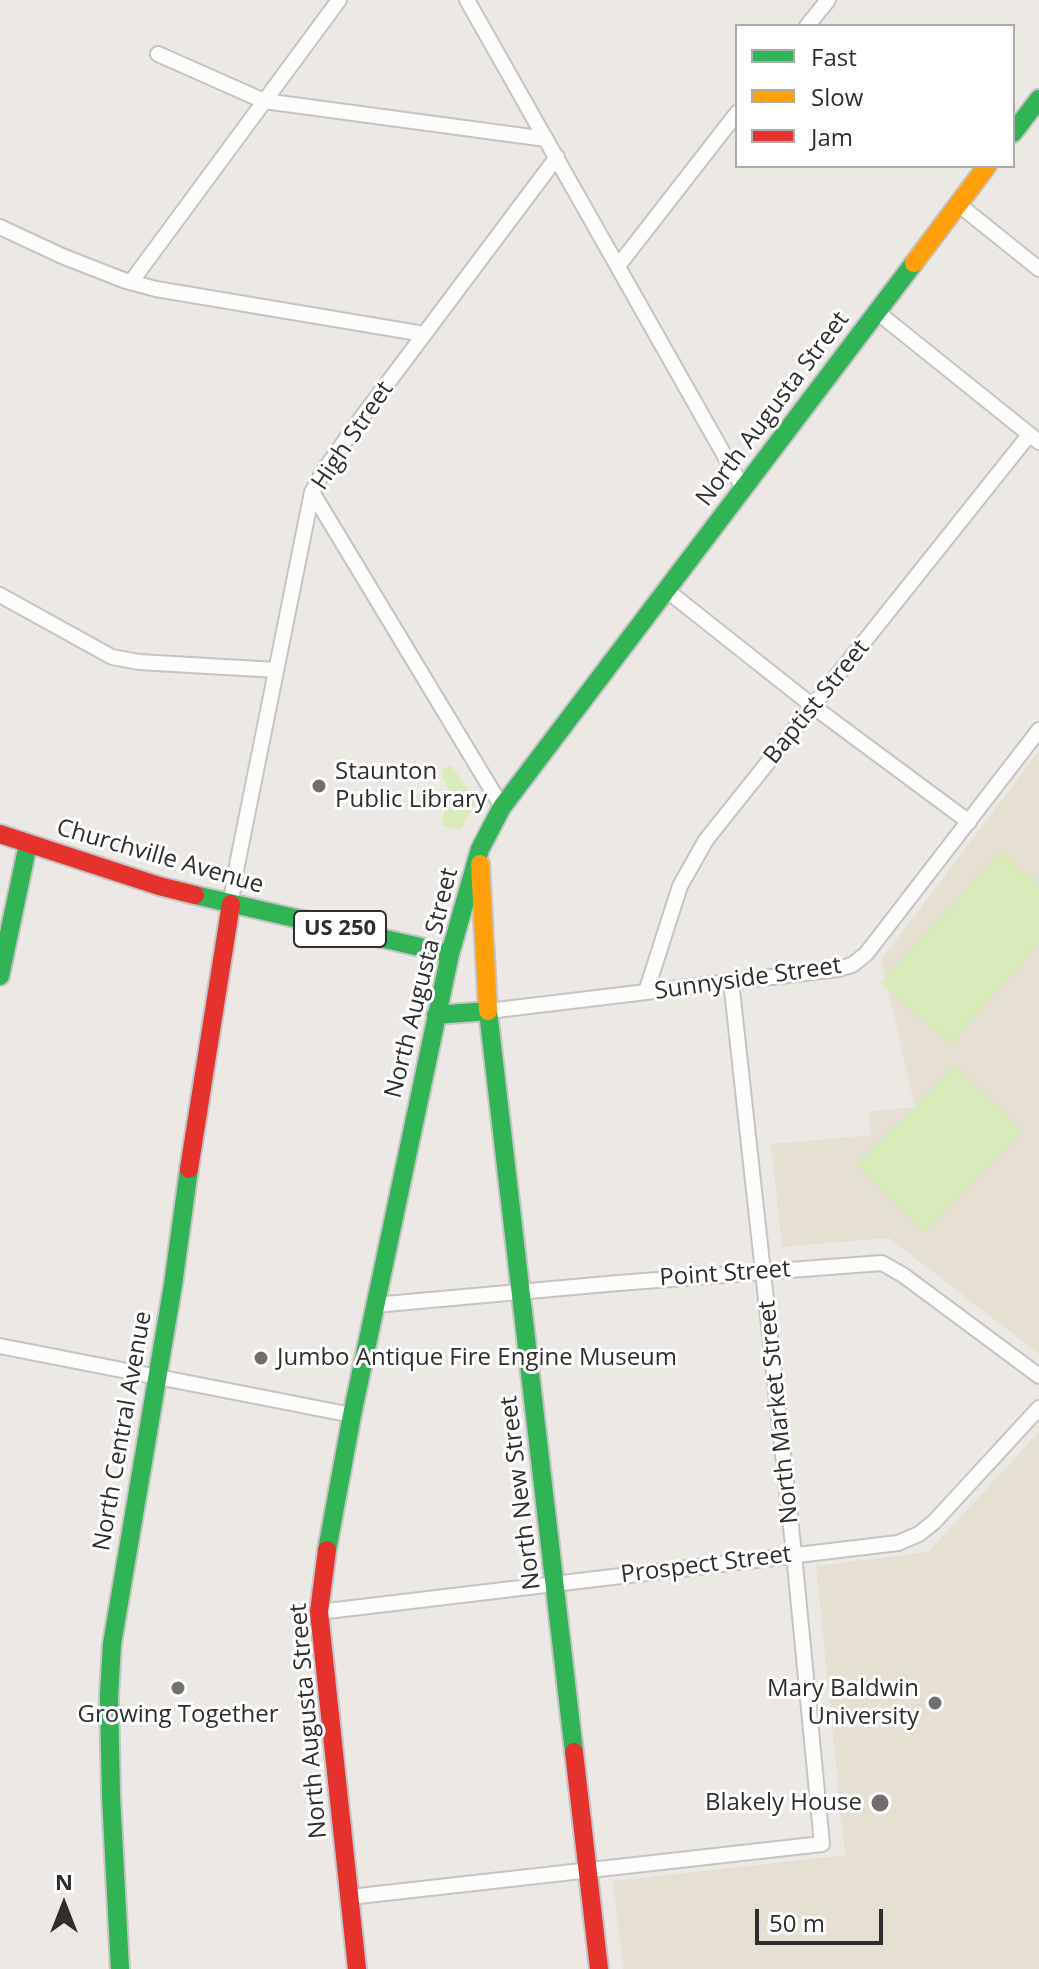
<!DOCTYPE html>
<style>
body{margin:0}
#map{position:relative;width:1039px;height:1969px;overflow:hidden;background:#ece8e4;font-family:"Open Sans",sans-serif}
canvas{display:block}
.legend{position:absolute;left:735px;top:24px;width:280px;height:144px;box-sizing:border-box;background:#fff;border:2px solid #ababab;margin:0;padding:10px 14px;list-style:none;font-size:24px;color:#2e2e2e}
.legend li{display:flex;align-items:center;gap:16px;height:40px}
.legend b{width:40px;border:2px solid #ababab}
.north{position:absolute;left:24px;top:1865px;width:80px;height:80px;-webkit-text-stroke:6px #fff;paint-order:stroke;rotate:0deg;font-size:22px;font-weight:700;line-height:32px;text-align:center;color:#2e2e2e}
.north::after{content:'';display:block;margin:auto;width:28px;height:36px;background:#2e2e2e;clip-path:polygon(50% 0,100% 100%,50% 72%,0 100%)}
.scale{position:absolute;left:755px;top:1909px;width:128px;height:36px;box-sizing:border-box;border:4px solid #2e2e2e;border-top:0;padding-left:10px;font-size:24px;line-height:28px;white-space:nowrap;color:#2e2e2e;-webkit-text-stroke:6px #fff;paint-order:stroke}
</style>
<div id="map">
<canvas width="1039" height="1969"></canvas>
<ul class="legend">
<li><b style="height:10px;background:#30b455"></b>Fast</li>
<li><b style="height:10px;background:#ff9f0a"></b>Slow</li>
<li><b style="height:10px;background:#e5322d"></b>Jam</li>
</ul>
<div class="north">N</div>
<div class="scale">50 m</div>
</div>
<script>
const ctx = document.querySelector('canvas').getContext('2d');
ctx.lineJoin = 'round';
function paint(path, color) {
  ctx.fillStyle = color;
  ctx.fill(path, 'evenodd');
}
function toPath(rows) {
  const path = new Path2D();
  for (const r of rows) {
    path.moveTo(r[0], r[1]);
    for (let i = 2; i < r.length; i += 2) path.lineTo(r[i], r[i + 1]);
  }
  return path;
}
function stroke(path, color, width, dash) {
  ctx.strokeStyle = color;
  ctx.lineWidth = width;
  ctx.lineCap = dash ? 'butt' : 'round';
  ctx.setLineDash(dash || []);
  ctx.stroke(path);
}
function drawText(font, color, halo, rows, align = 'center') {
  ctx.font = font + ' "Open Sans",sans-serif';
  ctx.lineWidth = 6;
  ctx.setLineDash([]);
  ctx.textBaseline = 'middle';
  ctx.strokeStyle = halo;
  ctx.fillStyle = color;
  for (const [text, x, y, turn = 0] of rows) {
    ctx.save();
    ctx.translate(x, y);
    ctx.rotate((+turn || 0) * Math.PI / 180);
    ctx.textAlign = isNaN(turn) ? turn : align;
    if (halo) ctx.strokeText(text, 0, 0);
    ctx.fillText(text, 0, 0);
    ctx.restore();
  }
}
const education = toPath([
 [1039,751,1039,1354,889,1238,782,1247,771,1144,871,1135,869,1111,915,1107,881,960],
 [1039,1432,1039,1969,623,1969,613,1881,845,1855,816,1566,928,1552]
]);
const pitch = toPath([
 [451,765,476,801,460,830,442,826,448,790,441,770],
 [1001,851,1039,886,1039,944,950,1044,880,983],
 [955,1066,1022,1131,924,1232,857,1166]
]);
const street = toPath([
 [467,0,743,488],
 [807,26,828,0],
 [158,54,264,101,546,139],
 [958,204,1039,269],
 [0,227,62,256,126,281,156,289,424,334],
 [618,266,737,113],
 [131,282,339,0],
 [877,312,1039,442],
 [312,492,502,807],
 [665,589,814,707,969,822],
 [0,595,112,657,139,662,276,670],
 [231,904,234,880,312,492,323,472,354,428,557,157],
 [646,992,680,886,706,840,1029,435],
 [488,1011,838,969,852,965,866,954,1039,730],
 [375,1305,618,1283,882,1263,903,1275,1039,1376],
 [0,1346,352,1415],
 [319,1612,898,1543,919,1534,934,1522,1039,1408],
 [350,1897,822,1844,794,1554,731,981]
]);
const fast = toPath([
 [1013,133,1039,99],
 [195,895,450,954,352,1415,327,1550],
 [450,954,480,849,502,807,914,263],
 [0,976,28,844],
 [436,1015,488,1011,574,1752],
 [120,1969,111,1796,109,1696,112,1644,173,1285,189,1169]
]);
const slow = toPath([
 [914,263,987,166],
 [480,864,488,1011]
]);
const jam = toPath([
 [0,834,159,886,195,895],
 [189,1169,231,904],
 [327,1550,319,1612,357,1969],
 [574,1752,599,1969]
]);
const markers = [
 [319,786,8,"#706f6e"],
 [261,1358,8,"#706f6e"],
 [178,1688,8,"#706f6e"],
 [935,1703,8,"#706f6e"],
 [880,1803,10,"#706f6e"]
];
const shields = [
 [340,929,92]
];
const shieldNames = [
 ["US 250",340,929]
];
const streetNames = [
 ["North Augusta Street",773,409,-53],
 ["High Street",353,436,-56],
 ["Baptist Street",817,702,-51],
 ["Churchville Avenue",160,857,16],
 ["Sunnyside Street",748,979,-8],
 ["North Augusta Street",422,983,-76],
 ["Point Street",725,1274,-4],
 ["North Market Street",779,1412,-96],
 ["North Central Avenue",123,1431,-80],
 ["North New Street",521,1493,-97],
 ["Prospect Street",706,1565,-7],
 ["North Augusta Street",309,1721,-95]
];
const poiNames = [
 ["Staunton",335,772],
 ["Public Library",335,800],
 ["Jumbo Antique Fire Engine Museum",277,1358],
 ["Mary Baldwin",919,1689,"right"],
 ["University",919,1717,"right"],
 ["Growing Together",178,1715,"center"],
 ["Blakely House",862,1803,"right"]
];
paint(education, '#e6e0d3');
paint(pitch, '#d9eabb');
stroke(street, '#c5c4c5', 18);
stroke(fast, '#c5c4c5', 22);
stroke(slow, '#c5c4c5', 22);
stroke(jam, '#c5c4c5', 22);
stroke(street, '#fcfcfb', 14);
stroke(fast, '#30b455', 18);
stroke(slow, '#ff9f0a', 18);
stroke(jam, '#e5322d', 18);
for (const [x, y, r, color] of markers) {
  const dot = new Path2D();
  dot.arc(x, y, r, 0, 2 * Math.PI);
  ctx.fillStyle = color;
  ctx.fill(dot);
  stroke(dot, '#fff', 3);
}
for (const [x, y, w] of shields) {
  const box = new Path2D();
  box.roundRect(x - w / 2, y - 18, w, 36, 6);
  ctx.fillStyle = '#fff';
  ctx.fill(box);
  stroke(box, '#2e2e2e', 2);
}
drawText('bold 22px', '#2e2e2e', null, shieldNames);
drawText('24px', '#2e2e2e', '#fff', streetNames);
drawText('24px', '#2e2e2e', '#fff', poiNames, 'left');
</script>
